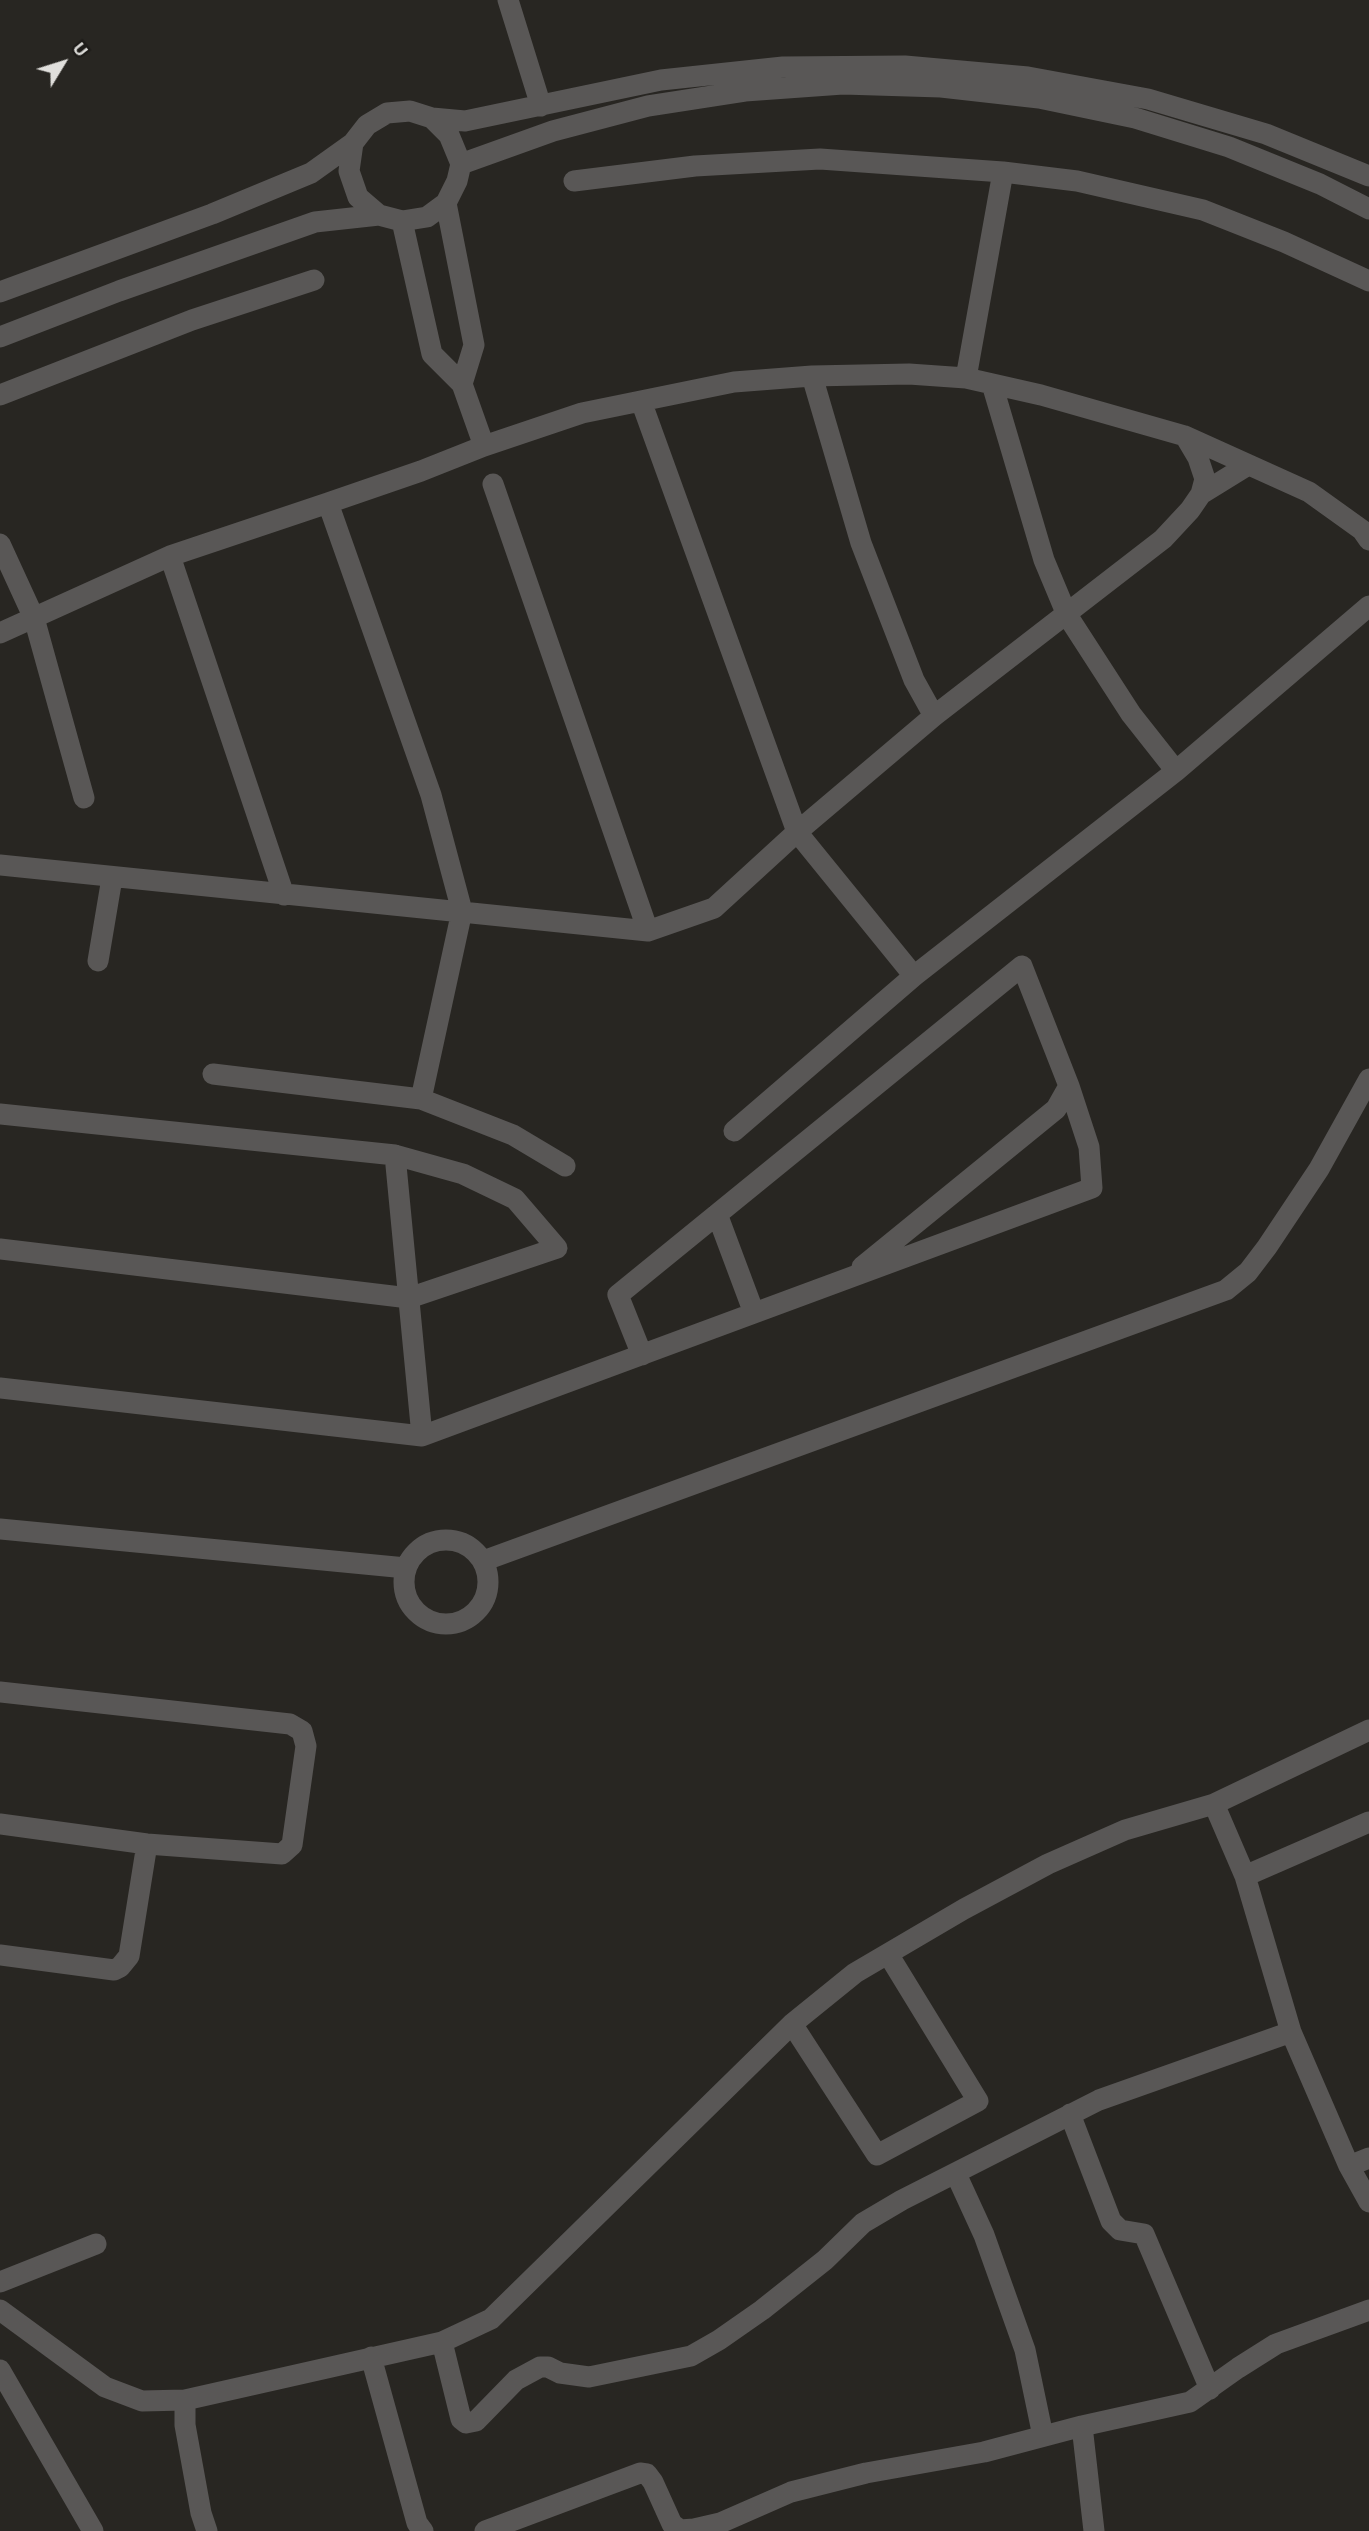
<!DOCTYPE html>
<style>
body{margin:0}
#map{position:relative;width:1369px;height:2531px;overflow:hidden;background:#282622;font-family:"Alegreya Sans",sans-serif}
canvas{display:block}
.north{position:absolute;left:28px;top:28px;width:70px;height:70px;-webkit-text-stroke:5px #1e1c19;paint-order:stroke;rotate:52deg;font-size:19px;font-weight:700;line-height:28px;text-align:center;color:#e0dfdc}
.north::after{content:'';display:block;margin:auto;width:24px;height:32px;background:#e0dfdc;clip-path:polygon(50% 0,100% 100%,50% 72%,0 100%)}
</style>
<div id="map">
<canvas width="1369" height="2531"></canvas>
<div class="north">U</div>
</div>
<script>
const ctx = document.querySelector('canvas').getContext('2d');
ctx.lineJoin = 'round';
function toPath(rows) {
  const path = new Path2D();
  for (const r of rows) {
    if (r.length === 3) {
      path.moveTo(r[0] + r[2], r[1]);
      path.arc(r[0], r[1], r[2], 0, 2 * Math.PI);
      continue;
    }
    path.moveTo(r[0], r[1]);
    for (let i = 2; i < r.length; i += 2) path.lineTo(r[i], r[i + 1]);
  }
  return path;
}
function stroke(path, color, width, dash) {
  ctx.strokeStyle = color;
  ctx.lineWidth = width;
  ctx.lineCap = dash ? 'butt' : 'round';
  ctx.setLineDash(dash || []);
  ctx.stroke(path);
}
const minor = toPath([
 [508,0,541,106],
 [432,118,449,135,461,164,457,181,446,203,427,217,402,221,379,215,358,197,349,171,353,143,367,125,387,113,410,111,432,118,465,121,661,80,783,67,905,66,1028,77,1148,99,1266,134,1369,176],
 [461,164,553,131,648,106,745,91,843,84,941,87,1039,98,1135,118,1229,147,1320,184,1369,209],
 [574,181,695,166,820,159,1003,172],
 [446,203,474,345,462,384],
 [402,221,432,354,462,384,484,446],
 [0,292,212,214,311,173,353,143],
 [0,337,119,291,315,222,379,215],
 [812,376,861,543,914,680,934,716],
 [966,378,1003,172,1077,181,1203,210,1284,242,1369,281],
 [992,384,1044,560,1067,615,1131,714,1176,771],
 [0,395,192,320,314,280],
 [641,401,797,832,934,716,1163,539,1190,510,1201,494,1205,479,1198,458,1185,436],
 [493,484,648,931],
 [1201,494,1248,465],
 [0,544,34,618,84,798],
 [170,556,284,895],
 [0,633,170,556,328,503],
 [0,865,648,931,714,908,797,832,914,976],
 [98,961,112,878],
 [213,1074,421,1099,513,1135,565,1166],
 [421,1099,462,911,431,795,328,503,421,471,484,446,582,413,734,382,812,376,909,374,966,378,1041,395,1185,436,1309,492,1362,530,1369,540],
 [0,1114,395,1155,463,1174,515,1199,557,1248,409,1298,0,1249],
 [734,1131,914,976,1176,771,1369,606],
 [395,1155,422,1436],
 [717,1214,754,1313],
 [642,1355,618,1295,1022,966,1069,1086,1056,1109,862,1267],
 [0,1388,422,1436,1092,1188,1089,1147,1069,1086],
 [0,1529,406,1568],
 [446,1582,42],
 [483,1561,1226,1290,1248,1272,1267,1247,1319,1169,1369,1079],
 [0,1692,290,1724,302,1731,306,1746,292,1845,282,1854,147,1844,0,1824],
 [1214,1804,1245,1876,1291,2032,1349,2166,1369,2202],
 [1245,1876,1369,1822],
 [0,1955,114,1970,120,1967,129,1956,147,1844],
 [792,2024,877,2155,978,2101,888,1954],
 [1070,2114,1111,2221,1120,2230,1144,2234,1210,2389],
 [1349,2166,1369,2158],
 [956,2174,984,2235,1025,2350,1043,2436],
 [0,2282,96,2244],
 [0,2310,105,2387,142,2401,185,2400,442,2342,491,2319,792,2024,855,1973,964,1909,1048,1864,1125,1830,1214,1804,1369,1730],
 [442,2342,461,2419,466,2423,476,2421,516,2380,540,2367,548,2367,560,2373,589,2377,691,2356,719,2340,762,2310,825,2260,863,2223,902,2200,1099,2100,1291,2032],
 [371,2357,417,2523,423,2531],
 [0,2370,93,2531],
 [185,2400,185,2425,201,2513,207,2531],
 [1082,2426,1094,2531],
 [485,2531,640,2473,647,2474,653,2482,672,2524,680,2530,694,2529,720,2523,791,2492,866,2473,984,2452,1082,2426,1190,2402,1238,2368,1276,2344,1369,2310]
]);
stroke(minor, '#595756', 21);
</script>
